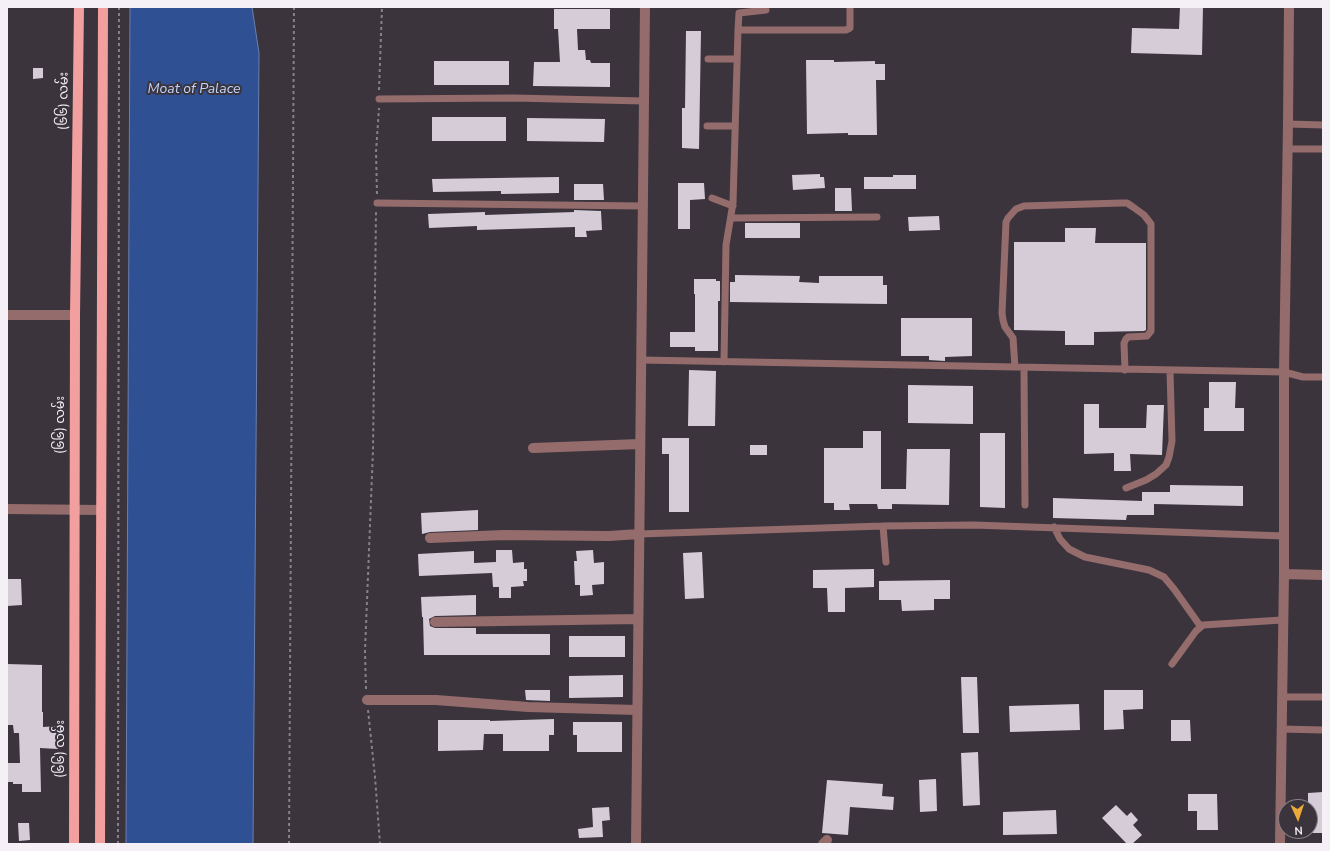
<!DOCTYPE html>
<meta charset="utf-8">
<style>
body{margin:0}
#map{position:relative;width:1330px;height:851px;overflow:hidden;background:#3b343d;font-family:"Nunito Sans",sans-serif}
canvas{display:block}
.frame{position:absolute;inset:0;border:8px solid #f5f0f6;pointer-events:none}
.north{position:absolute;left:1278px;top:799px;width:40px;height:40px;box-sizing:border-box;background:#3b343d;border:1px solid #857f87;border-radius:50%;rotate:177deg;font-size:11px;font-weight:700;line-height:16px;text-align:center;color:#f5f0f6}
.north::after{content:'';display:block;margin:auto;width:14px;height:18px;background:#ebaa39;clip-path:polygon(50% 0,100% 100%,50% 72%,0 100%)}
</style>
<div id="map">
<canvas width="1330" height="851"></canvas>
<div class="frame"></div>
<div class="north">N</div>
</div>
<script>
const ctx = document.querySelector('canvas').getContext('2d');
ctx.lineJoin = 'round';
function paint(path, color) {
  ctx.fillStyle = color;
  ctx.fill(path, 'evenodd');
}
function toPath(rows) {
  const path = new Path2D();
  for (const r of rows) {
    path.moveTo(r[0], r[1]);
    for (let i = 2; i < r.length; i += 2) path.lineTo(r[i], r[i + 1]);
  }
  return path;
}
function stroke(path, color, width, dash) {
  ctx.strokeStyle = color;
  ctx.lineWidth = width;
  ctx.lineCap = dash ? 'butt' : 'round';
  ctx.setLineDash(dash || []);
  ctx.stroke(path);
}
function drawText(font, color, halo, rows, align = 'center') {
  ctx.font = font + ' "Nunito Sans","Noto Sans Myanmar",sans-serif';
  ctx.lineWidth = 4;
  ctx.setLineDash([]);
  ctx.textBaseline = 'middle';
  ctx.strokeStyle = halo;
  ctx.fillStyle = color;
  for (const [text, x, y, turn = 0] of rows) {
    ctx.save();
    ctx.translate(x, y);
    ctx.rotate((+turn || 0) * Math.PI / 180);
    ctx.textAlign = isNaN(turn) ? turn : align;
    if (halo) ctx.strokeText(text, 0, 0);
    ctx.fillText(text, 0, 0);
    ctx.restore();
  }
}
const water = toPath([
 [130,7,252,7,259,53,253,844,126,844,130,7]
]);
const building = toPath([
 [1180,7,1203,7,1202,55,1131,53,1132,28,1179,29],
 [554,9,610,9,610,29,577,29,578,50,585,50,586,60,590,60,591,63,610,63,610,87,533,86,534,62,560,62,558,29,554,29],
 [686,31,701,31,699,149,682,148,682,108,685,108],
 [806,60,834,60,834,62,875,61,875,64,885,64,885,80,876,80,877,135,848,135,848,133,807,134],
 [434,61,509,61,509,85,434,85],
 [33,68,43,68,43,78,33,79],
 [432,117,506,117,506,141,432,141],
 [527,118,605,119,604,142,527,141],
 [820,174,820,177,824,177,825,188,793,190,792,175],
 [893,175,916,175,916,189,864,189,864,177,893,177],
 [559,177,559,193,501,194,501,191,433,192,432,179],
 [678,183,704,183,705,199,690,200,690,229,678,229],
 [574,184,603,184,604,200,574,200],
 [835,188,851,188,852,211,835,211],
 [574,210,601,211,602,230,586,231,587,237,575,237,575,227,477,230,477,226,429,228,428,214,485,212,485,215,574,212],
 [939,216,940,230,909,231,908,217],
 [745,223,800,223,800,238,745,238],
 [1065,228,1096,228,1095,243,1146,243,1146,330,1144,331,1094,332,1094,345,1065,345,1065,331,1014,330,1014,242,1065,242],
 [735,275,800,276,799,282,819,283,819,276,883,276,883,285,887,285,887,304,730,302,730,282,735,282],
 [694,279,716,279,716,281,720,281,720,301,718,301,718,351,695,351,695,347,670,347,670,332,695,332,695,294,694,294],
 [901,318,972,318,972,356,945,357,945,361,929,360,929,356,901,356],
 [689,370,716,371,715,426,688,426],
 [1209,382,1236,382,1235,408,1244,408,1244,431,1204,431,1204,408,1209,408],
 [908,385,973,386,973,424,908,423],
 [1084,404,1099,404,1099,428,1146,428,1147,405,1164,405,1162,455,1130,454,1131,471,1114,471,1114,453,1084,454],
 [863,431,881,431,881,489,906,489,907,449,950,449,949,505,892,504,892,509,878,509,877,504,849,504,850,510,834,510,834,503,824,503,824,448,863,448],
 [980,433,1005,433,1005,508,980,507],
 [662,438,689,438,689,512,669,512,669,454,662,454],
 [750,445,767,445,767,455,750,455],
 [1170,485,1243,486,1243,506,1154,504,1154,515,1127,515,1126,520,1053,518,1053,498,1142,501,1142,492,1170,492],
 [478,510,478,530,430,532,422,534,421,513],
 [496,550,512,550,513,563,524,562,524,569,527,569,527,581,523,581,524,586,511,587,511,598,499,598,499,587,493,587,492,573,419,576,418,554,474,551,474,563,496,562],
 [593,550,594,563,604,562,604,584,592,585,593,595,580,596,580,585,575,585,574,561,577,561,576,551],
 [702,552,704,598,685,599,683,553],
 [874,569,874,587,845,588,845,612,828,612,827,588,813,588,813,570],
 [7,579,21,579,22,605,7,606],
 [950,580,950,599,934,599,934,610,902,611,901,600,879,600,879,581],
 [476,595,476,615,435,616,429,619,430,626,435,628,476,628,476,634,550,634,550,655,424,655,423,617,422,617,421,597],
 [569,636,625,636,625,657,569,657],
 [7,664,42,665,42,712,43,712,43,727,58,726,59,739,58,739,58,749,40,748,41,792,22,792,22,784,13,784,13,782,8,782,7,763,20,763,19,733,14,733,13,725,7,725],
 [623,675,623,697,569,698,569,676],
 [961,677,977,677,979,733,963,733],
 [525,690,550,690,550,701,526,700],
 [1104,690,1143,690,1143,709,1123,710,1124,729,1104,730],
 [1079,704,1080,730,1010,732,1009,706],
 [554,719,554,735,549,735,549,751,503,751,503,734,484,734,483,750,438,751,438,720,490,720,490,721],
 [1171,720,1190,720,1191,741,1171,741],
 [573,722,622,722,622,752,577,752,577,735,573,735],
 [978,752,980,805,963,806,961,753],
 [936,779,937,811,920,812,919,780],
 [827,780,883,784,882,796,894,797,893,810,850,807,848,835,822,833],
 [1323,792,1323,833,1310,833,1310,807,1308,807,1308,793],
 [1188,794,1217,794,1218,830,1197,830,1197,811,1188,811],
 [1116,805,1127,816,1131,812,1138,820,1133,825,1142,835,1132,844,1127,844,1102,818],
 [609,807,610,820,602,821,603,837,579,838,578,829,593,827,592,808],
 [1056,810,1057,834,1003,835,1003,812],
 [18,823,29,823,30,840,19,841]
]);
const path = toPath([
 [379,90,382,7],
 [377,194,376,152,379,108],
 [366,689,365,651,373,450,376,212],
 [368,710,375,777,380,844],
 [118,844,119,7],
 [289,844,294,7]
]);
const service = toPath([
 [738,30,739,13,766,10],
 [708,59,737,59],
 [379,99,514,98,644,101],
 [1288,124,1323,125],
 [707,126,735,126],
 [1288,149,1323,149],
 [712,198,733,206],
 [377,203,643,206],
 [732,218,877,217],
 [641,360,1284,372,1303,377,1323,377],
 [724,362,726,245,733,203,738,30,846,30,850,28,850,7],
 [1015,367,1013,338,1005,327,1003,320,1002,313,1006,222,1008,218,1016,209,1024,206,1121,203,1127,203,1133,207,1144,215,1151,224,1151,331,1147,336,1128,337,1126,339,1124,343,1125,370],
 [1024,368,1025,505],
 [1126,488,1146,480,1156,474,1166,465,1169,457,1172,441,1170,371],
 [883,526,886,562],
 [1054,527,1060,539,1069,549,1085,557,1149,570,1164,577,1174,589,1201,627],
 [639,534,883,526,974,525,1284,536],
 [1172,664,1196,631,1203,625,1282,620],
 [1282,697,1323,697],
 [1281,729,1323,730]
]);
const minor = toPath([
 [7,315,75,315],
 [533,448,640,444],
 [7,509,101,510],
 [430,538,504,535,609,536,639,534],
 [1284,574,1323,575],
 [435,622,638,619],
 [367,700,436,700,528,707,637,710],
 [636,844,645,7],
 [823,844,827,840],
 [1280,844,1284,574,1284,372,1288,124,1289,7]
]);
const primary = toPath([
 [74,844,75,315,79,7],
 [100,844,103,7]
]);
const streetNames = [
 ["(၆၆) လမ်း",64,101,-89],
 ["(၆၆) လမ်း",61,425,-90],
 ["(၆၆) လမ်း",61,749,-90]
];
const waterNames = [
 ["Moat of Palace",194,90]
];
paint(water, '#2f5093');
stroke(water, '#6a80b1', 1);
paint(building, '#d5ccd8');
stroke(path, '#878189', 2, [3, 3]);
stroke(service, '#956c6c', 7);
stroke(minor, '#956c6c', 10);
stroke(primary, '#f29f9f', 10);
drawText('13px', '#f5f0f6', '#3b343d', streetNames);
drawText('italic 14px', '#bfd5fb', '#3b343d', waterNames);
</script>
